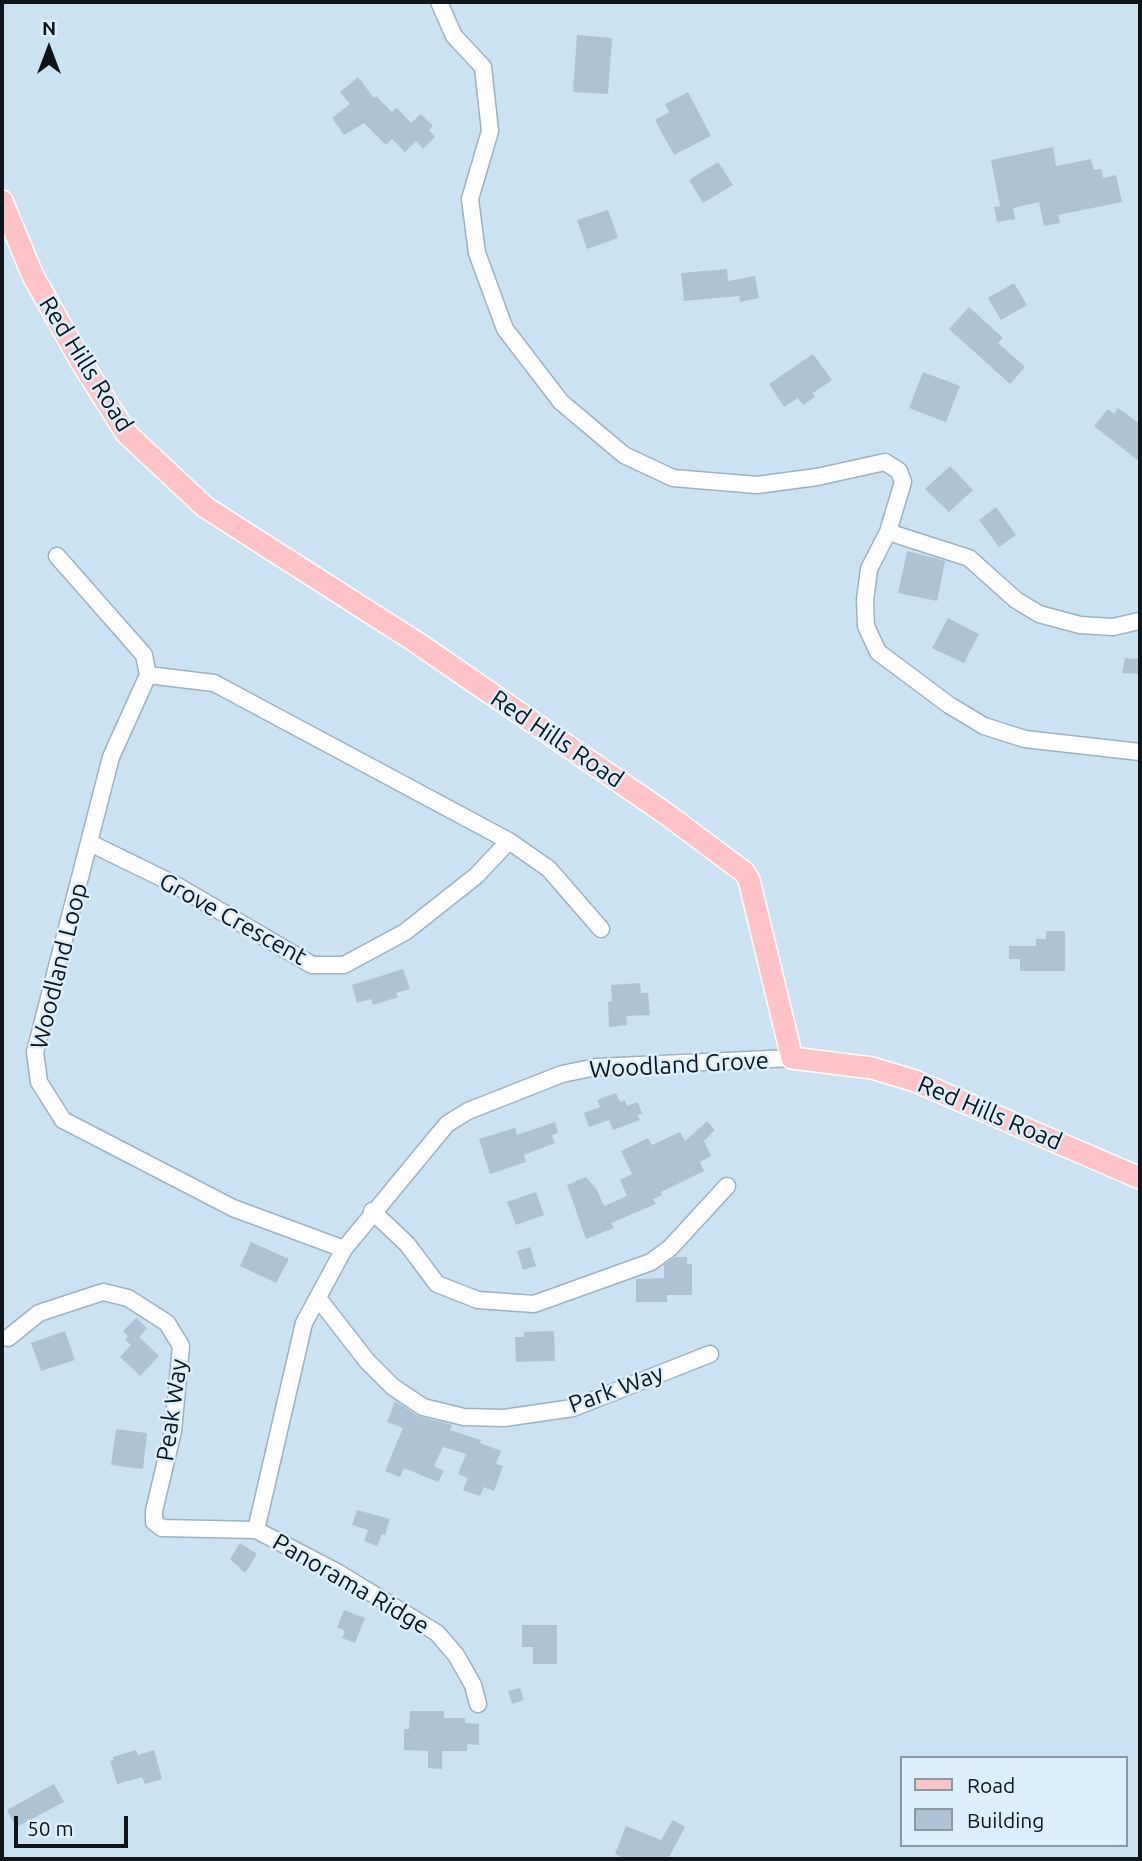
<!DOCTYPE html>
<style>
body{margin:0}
#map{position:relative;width:1142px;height:1861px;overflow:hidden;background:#cbe2f2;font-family:Ubuntu,sans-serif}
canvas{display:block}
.frame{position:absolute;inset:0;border:4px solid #0d151b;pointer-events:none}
.legend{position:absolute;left:900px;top:1756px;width:228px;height:91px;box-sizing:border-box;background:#dceffc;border:2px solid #8998a2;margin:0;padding:9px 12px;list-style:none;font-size:21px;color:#0d151b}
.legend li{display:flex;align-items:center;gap:14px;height:35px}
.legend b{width:35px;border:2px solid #8998a2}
.north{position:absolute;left:14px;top:14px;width:70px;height:70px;-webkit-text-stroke:5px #dceffc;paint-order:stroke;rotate:0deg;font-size:19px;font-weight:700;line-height:28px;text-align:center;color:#0d151b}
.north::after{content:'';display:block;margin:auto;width:24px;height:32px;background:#0d151b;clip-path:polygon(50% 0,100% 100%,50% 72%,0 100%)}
.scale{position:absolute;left:14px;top:1816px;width:114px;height:32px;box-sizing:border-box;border:4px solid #0d151b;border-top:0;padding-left:9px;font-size:21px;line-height:24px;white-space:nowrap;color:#0d151b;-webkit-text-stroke:5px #dceffc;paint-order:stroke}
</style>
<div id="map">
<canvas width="1142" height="1861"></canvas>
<div class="frame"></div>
<ul class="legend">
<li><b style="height:9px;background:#fdc3c7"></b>Road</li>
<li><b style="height:19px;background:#adc3d3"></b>Building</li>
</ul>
<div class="north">N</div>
<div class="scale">50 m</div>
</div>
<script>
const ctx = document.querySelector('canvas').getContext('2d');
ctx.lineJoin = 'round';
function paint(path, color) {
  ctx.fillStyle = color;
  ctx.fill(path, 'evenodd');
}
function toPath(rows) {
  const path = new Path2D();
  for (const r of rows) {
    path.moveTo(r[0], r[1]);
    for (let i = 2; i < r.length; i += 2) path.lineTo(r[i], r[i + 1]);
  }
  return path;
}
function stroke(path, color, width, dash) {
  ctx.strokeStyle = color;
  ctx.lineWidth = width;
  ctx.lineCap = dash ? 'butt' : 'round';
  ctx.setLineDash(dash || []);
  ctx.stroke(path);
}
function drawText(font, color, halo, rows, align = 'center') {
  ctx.font = font + ' Ubuntu,sans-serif';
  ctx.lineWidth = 5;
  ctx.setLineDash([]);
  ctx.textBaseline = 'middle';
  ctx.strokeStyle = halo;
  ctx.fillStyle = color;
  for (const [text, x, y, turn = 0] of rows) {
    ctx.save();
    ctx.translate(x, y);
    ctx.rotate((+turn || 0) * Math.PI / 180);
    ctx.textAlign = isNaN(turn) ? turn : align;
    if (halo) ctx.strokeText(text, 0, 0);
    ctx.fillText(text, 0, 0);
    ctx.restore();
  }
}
const building = toPath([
 [577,35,612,38,608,94,573,92],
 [358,77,374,98,376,96,392,112,397,108,411,123,421,114,433,126,429,130,435,137,423,149,416,141,405,152,392,139,386,145,364,123,344,135,332,118,350,104,340,92],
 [688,92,711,136,674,155,655,120,669,112,665,104],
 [1053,147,1056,166,1091,159,1094,170,1101,169,1103,178,1116,175,1122,202,1058,215,1060,223,1044,226,1039,202,1013,208,1015,219,997,222,994,207,1000,206,991,160],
 [718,162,733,185,703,203,689,180],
 [608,210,618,238,587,249,577,220],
 [727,269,728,281,755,276,759,298,740,302,739,296,684,301,681,273],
 [1014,283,1027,305,1001,320,988,298],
 [969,307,1003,338,998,343,1025,367,1010,384,949,329],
 [813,354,832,380,813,393,815,397,803,405,798,398,784,407,769,384],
 [923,372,960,386,946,422,909,408],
 [1118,408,1140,424,1140,462,1094,426,1108,409,1114,414],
 [950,466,973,490,949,512,925,489],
 [996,507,1016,535,999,547,979,520],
 [907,551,945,561,937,601,898,593],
 [948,618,979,634,964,663,932,648],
 [1125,658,1140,659,1140,674,1122,673],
 [1046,931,1065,931,1065,971,1020,971,1020,959,1009,959,1009,946,1036,946,1036,939,1046,939],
 [403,969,410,989,396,993,398,997,373,1005,371,999,357,1003,352,985],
 [640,983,641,993,648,993,650,1015,626,1016,627,1025,609,1027,608,1002,612,1001,611,985],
 [616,1093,620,1102,625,1100,627,1106,638,1102,642,1114,637,1115,640,1120,613,1130,609,1120,589,1127,584,1113,600,1107,597,1100],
 [707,1121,715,1130,704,1141,711,1156,700,1162,704,1171,661,1192,662,1195,653,1199,656,1204,611,1223,614,1228,586,1239,567,1185,586,1177,597,1190,604,1206,627,1196,620,1180,632,1174,621,1151,648,1138,652,1145,680,1132,685,1141],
 [555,1122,558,1133,552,1135,555,1143,524,1155,526,1162,490,1174,479,1139,515,1128,517,1135],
 [536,1192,544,1215,516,1225,507,1202],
 [251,1242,289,1259,276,1283,240,1266],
 [530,1247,536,1266,523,1270,517,1251],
 [675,1257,687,1257,687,1264,692,1264,692,1295,667,1295,667,1302,636,1302,636,1279,664,1278,664,1265],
 [136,1318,147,1328,139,1337,159,1356,140,1376,120,1357,131,1345,125,1340,128,1336,123,1331],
 [65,1331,75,1360,41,1371,31,1343],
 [554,1331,555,1361,516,1362,515,1337,524,1337,524,1332],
 [395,1401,418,1416,452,1425,450,1430,481,1440,480,1443,501,1451,496,1464,503,1466,494,1491,484,1487,480,1496,463,1490,468,1478,458,1474,466,1454,443,1447,434,1466,444,1471,438,1482,404,1468,400,1477,385,1471,403,1428,387,1422],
 [116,1429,147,1433,143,1469,111,1465],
 [357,1510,390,1519,385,1535,382,1534,377,1546,364,1541,368,1530,352,1525],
 [240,1543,257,1554,245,1573,230,1559],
 [344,1610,365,1618,355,1643,342,1638,345,1631,337,1627],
 [522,1625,557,1625,557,1664,533,1664,533,1647,522,1647],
 [520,1688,524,1700,512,1704,508,1691],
 [410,1711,444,1711,444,1718,465,1718,465,1723,479,1724,479,1745,467,1744,467,1751,442,1751,442,1769,428,1768,428,1751,404,1750,404,1729,409,1729],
 [136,1750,138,1755,154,1750,162,1779,145,1784,142,1777,117,1784,110,1761,114,1760,113,1757],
 [54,1784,64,1802,16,1827,7,1810],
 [673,1820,685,1827,668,1859,628,1859,615,1854,626,1826,661,1840]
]);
const minor = toPath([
 [439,2,454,36,483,67,490,131,470,199,477,253,505,329,561,402,624,455,673,478,757,485,817,477,885,462,899,471,903,482,888,532,869,569,865,600,866,626,878,652,949,705,984,726,1025,739,1140,752],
 [888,532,969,558,1016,600,1039,614,1080,625,1113,627,1139,621],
 [57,556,144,655,148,675],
 [148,675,111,757,35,1052,39,1082,63,1120,233,1208,344,1249],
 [148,675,214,683,509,841,549,869,601,929],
 [90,843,174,884,312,965,344,965,405,932,476,876,509,841],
 [372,1211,407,1244,437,1284,478,1300,534,1304,651,1262,670,1248,727,1186],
 [318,1298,367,1361,393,1387,423,1407,464,1417,504,1418,573,1408,710,1354],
 [8,1338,39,1313,103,1292,128,1298,167,1323,181,1346,173,1431,154,1511,154,1522,162,1528,256,1530,337,1572,437,1633,456,1655,473,1685,478,1704],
 [256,1530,304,1323,344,1249,447,1124,468,1111,562,1074,596,1067,792,1058]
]);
const major = toPath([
 [2,201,33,276,82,363,126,433,205,507,416,642,665,813,744,872,749,880,792,1058,872,1068,915,1081,1140,1178]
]);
const streetNames = [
 ["Red Hills Road",86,364,58],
 ["Red Hills Road",557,739,34],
 ["Grove Crescent",233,919,29],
 ["Woodland Loop",59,966,-76],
 ["Woodland Grove",679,1065,-3],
 ["Red Hills Road",990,1113,23],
 ["Park Way",616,1389,-20],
 ["Peak Way",172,1410,-82],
 ["Panorama Ridge",351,1584,30]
];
paint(building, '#adc3d3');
stroke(minor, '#9cb2c2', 19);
stroke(major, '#fff', 24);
stroke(minor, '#fff', 16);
stroke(major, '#fdc3c7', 21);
drawText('24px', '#0d151b', '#dceffc', streetNames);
</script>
